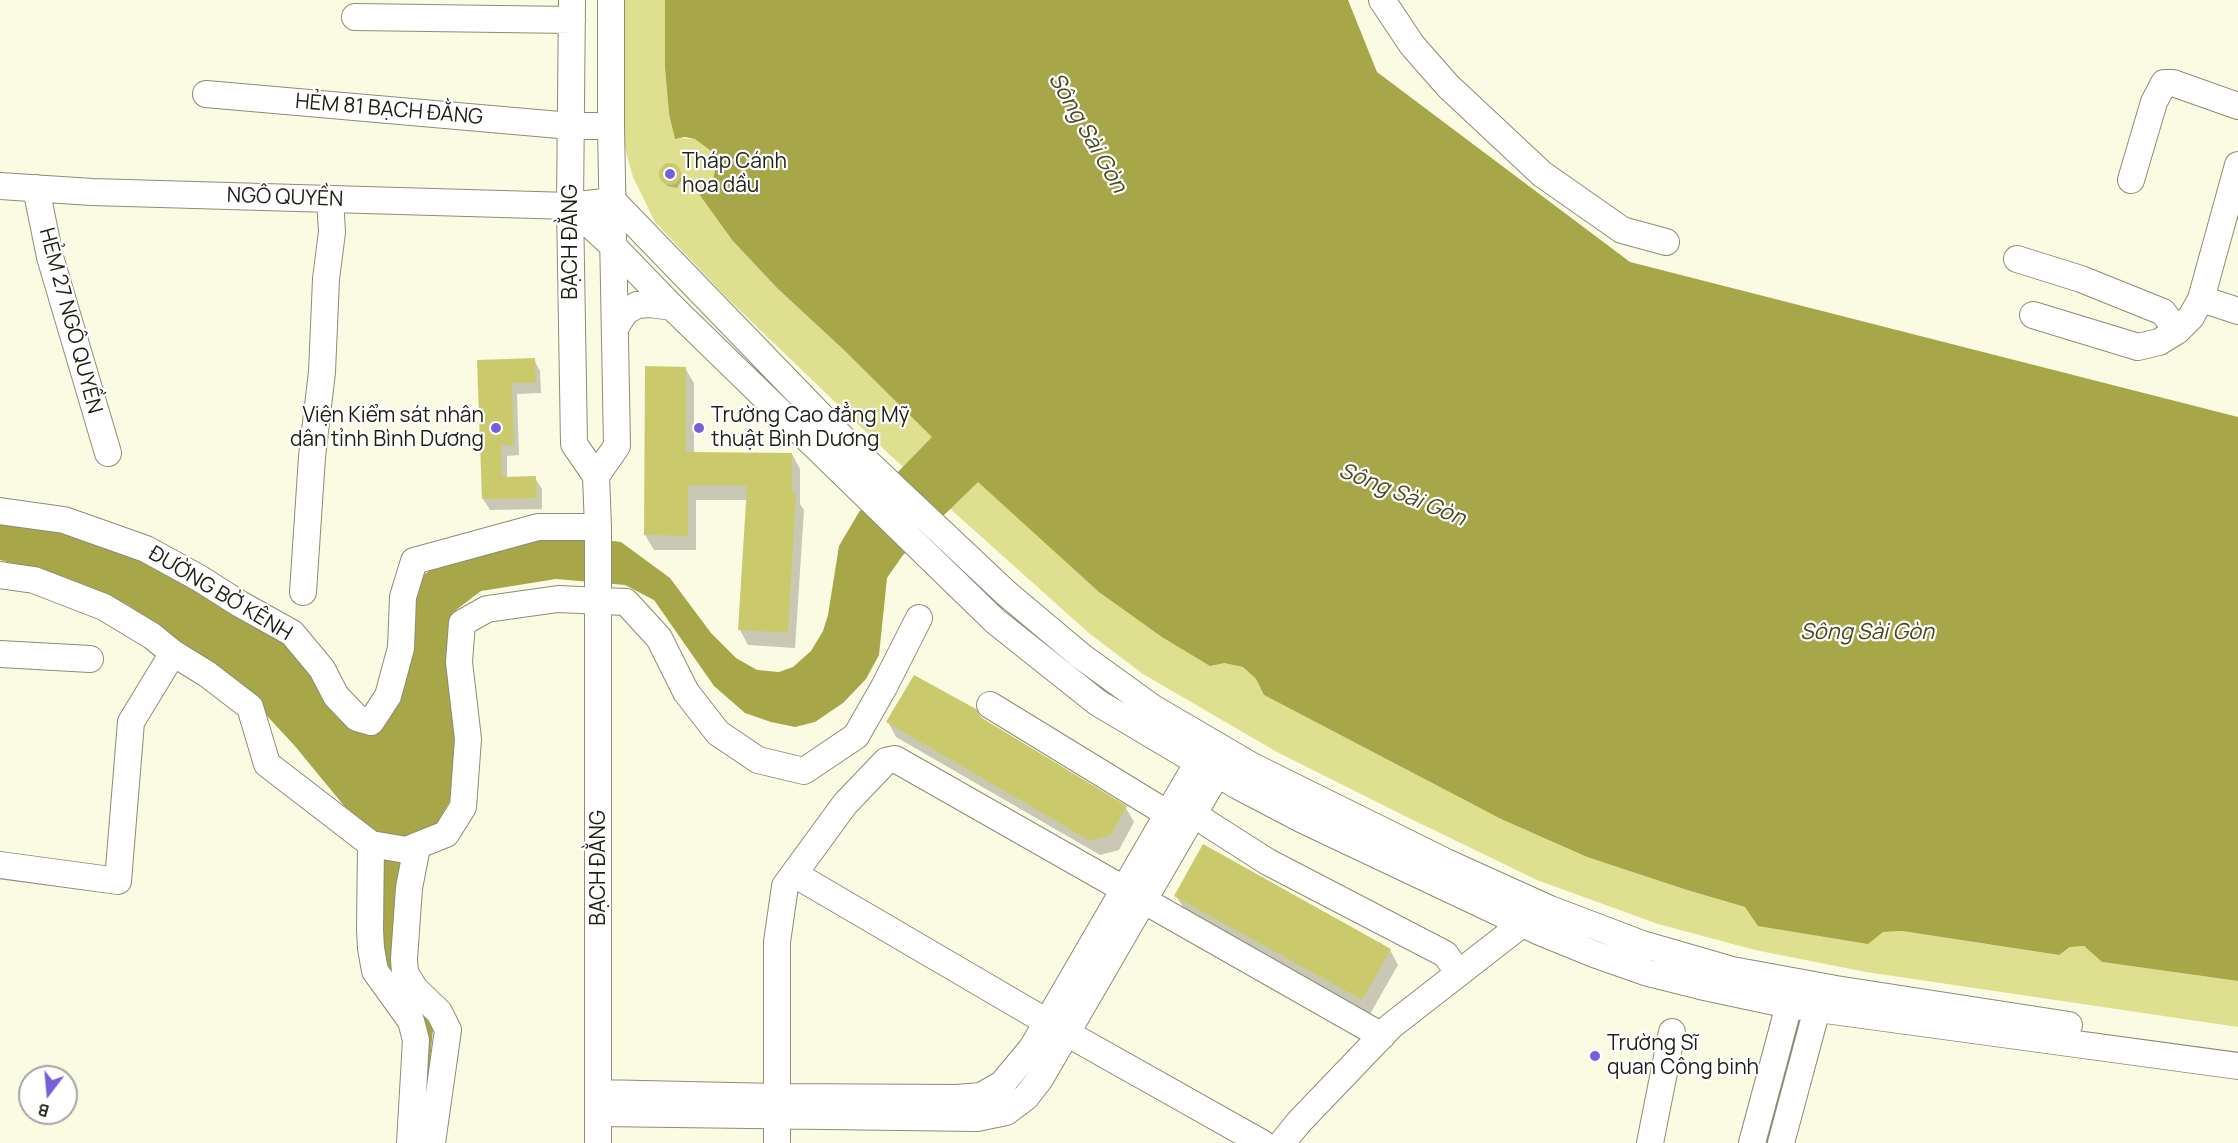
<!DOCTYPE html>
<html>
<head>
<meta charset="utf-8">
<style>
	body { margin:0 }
	#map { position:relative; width:2238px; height:1143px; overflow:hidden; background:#fafbe2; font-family:Manrope,sans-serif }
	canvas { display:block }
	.north { position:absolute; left:18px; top:1065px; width:60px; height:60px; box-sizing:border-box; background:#fff; border:2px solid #a5a5a2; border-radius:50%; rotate:196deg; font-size:16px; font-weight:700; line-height:24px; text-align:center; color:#1f1f16 }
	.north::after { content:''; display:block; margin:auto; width:21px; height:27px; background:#785fda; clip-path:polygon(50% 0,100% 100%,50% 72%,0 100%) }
</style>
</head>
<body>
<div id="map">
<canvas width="2238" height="1143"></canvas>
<div class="north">B</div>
</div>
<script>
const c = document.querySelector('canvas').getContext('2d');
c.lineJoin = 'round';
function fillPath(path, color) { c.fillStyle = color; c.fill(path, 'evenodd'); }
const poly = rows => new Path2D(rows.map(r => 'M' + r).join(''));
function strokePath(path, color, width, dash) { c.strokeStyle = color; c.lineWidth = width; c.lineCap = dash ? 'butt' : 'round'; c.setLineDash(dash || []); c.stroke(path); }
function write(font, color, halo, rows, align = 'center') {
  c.font = font + ' Manrope,sans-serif'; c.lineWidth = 4.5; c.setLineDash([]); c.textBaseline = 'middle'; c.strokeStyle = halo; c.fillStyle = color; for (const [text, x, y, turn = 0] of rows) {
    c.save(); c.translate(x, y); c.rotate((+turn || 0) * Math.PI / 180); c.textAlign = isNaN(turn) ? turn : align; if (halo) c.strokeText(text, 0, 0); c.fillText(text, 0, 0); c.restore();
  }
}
fillPath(poly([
	[618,0,665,0,665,68,669,114,675,138,695,139,711,151,715,170,713,180,699,194,732,240,777,288,845,351,1224,663,1243,667,1256,679,1264,695,1501,819,1587,857,1687,890,1745,907,1883,932,1902,931,2058,955,2071,947,2084,946,2102,962,2238,981,2238,1027,1866,972,1755,950,1658,924,1537,880,1405,816,1277,752,1143,674,1090,634,890,455,724,295,655,222,633,177,617,120]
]), '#dfdf90');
fillPath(poly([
	[665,0,1348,0,1377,72,1630,262,2238,417,2238,981,2102,962,2084,946,2070,947,2059,955,1902,931,1883,932,1868,944,1758,926,1745,907,1687,890,1587,857,1501,819,1264,695,1256,679,1243,667,1224,663,1210,666,1162,637,1099,592,978,482,903,555,887,578,879,655,866,679,843,703,815,722,795,727,771,722,745,713,714,686,654,600,625,585,556,579,481,591,456,610,452,642,456,747,451,799,436,825,401,867,394,921,392,953,429,1019,433,1029,423,1136,419,1039,386,986,369,828,350,813,294,745,229,675,128,605,65,578,0,560,0,519,117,542,253,618,300,655,374,731,412,615,420,577,450,558,539,537,566,535,621,542,670,578,711,633,736,658,757,670,779,672,793,667,811,651,823,631,828,615,839,546,859,512,932,437,845,351,777,288,732,240,699,194,713,180,715,170,714,160,711,151,695,139,685,137,675,139,669,114,665,68]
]), '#a7a648');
fillPath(poly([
	[666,165,676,166,682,174,682,179,677,188,667,186,661,178,662,168],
	[534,360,540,371,541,393,517,394,519,455,507,456,507,478,535,478,542,489,542,509,490,510,483,499,479,361],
	[685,368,694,383,694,454,792,454,800,469,800,504,804,510,795,648,748,645,740,630,748,500,696,500,696,550,654,550,645,535],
	[888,722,1126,808,1134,822,1119,850,1100,855,896,737],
	[1176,896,1390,950,1398,965,1370,1014,1185,910]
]), '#0003');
fillPath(poly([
	'659 174a11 11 0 1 1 22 0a11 11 0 1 1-22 0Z',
	[535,358,536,383,512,383,514,445,501,445,502,477,536,476,537,498,482,499,477,360],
	[645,366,686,367,686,452,792,453,792,493,796,494,788,633,738,630,747,486,688,485,688,536,644,535],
	[914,675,976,709,982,718,1127,806,1111,835,1090,841,886,722],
	[1203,844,1391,949,1362,1000,1174,896]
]), '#caca6c');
const minor = poly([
	[572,0,570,206,574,444,596,476,598,527,598,1143],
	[1382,0,1412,45,1448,86,1542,174,1622,230,1666,242],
	[355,17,572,20],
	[206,94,571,126,611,126],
	[2131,180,2154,102,2164,83,2173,83,2238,106],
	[0,186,92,192,570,206,613,201],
	[36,188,50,257,108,453],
	[613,201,850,446,1006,593,1081,656,1153,708,1252,766,1446,862,1550,909,1642,944,1732,970,1836,989,2069,1025],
	[570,206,613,246,672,307,995,621,1098,703,1238,786,1303,820,1540,932,1594,954,1648,973,1700,986,1789,1005,2238,1066],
	[2017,259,2081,279,2163,312,2177,331],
	[2201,299,2238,311],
	[2033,315,2138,347,2159,342,2177,331,2191,317,2201,299,2238,165],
	[615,328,625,312,637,305,650,304,672,307],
	[596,476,617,446,611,126,611,0],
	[0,511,64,520,146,549,199,578,240,604,292,633,322,669,336,696,357,718,371,722,388,696,401,648,403,597,414,561,538,527,598,527],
	[0,575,34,580,104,607,152,636,173,653,207,674,250,707,267,764,371,844,406,850,446,834,463,807,468,739,459,662,462,623,487,609,558,599,626,602,659,638,686,692,718,733,758,760,804,771,856,736,884,687,919,618],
	[303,592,312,457,322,372,326,279,332,232,330,199],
	[0,654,90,659],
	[990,705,1168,814,1175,807,1185,809,1268,862,1445,954,1459,973],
	[371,844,370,930,371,948,375,971,411,1021,416,1040,410,1143],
	[417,847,409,888,404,959,405,973,415,989,439,1012,448,1030,432,1143],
	[0,865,118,881,131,722,173,653],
	[794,874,1047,1022,1262,1143],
	[598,1093,777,1097,957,1098,981,1096,1002,1084,1032,1048,1205,750],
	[598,1113,977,1118,1006,1112,1026,1097,1040,1079,1225,760],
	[777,1143,777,942,785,886,845,804,886,761,895,759,1382,1036],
	[1282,1143,1299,1122,1391,1026,1522,924],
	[1650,1143,1672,1032],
	[1752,1143,1789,1005],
	[1781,1143,1817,1009]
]);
strokePath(minor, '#8c8d76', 28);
strokePath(minor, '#fff', 26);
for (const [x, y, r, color] of [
	[670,174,6,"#785fda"],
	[496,428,6,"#785fda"],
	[699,428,6,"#785fda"],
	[1595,1056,6,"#785fda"]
]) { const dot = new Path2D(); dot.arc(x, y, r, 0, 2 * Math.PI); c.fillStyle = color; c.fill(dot); strokePath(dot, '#fff', 2); }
write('21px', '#1f1f16', '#fff', [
	["HẺM 81 BẠCH ĐẰNG",389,110,5],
	["NGÔ QUYỀN",285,198,2],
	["BẠCH ĐẰNG",571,242,-90],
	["HẺM 27 NGÔ QUYỀN",70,321,75],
	["ĐƯỜNG BỜ KÊNH",220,594,31],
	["BẠCH ĐẰNG",599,868,-90]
]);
write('21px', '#1f1f16', '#fff', [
	["Tháp Cánh",682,162],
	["hoa dầu",682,186],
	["Viện Kiểm sát nhân",484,416,"right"],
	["dân tỉnh Bình Dương",484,440,"right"],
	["Trường Cao đẳng Mỹ",711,416],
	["thuật Bình Dương",711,440],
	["Trường Sĩ",1607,1044],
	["quan Công binh",1607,1068]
], 'left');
write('italic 22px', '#484820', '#fff', [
	["Sông Sài Gòn",1087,133,60],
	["Sông Sài Gòn",1402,495,22],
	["Sông Sài Gòn",1867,633]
]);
</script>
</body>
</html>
